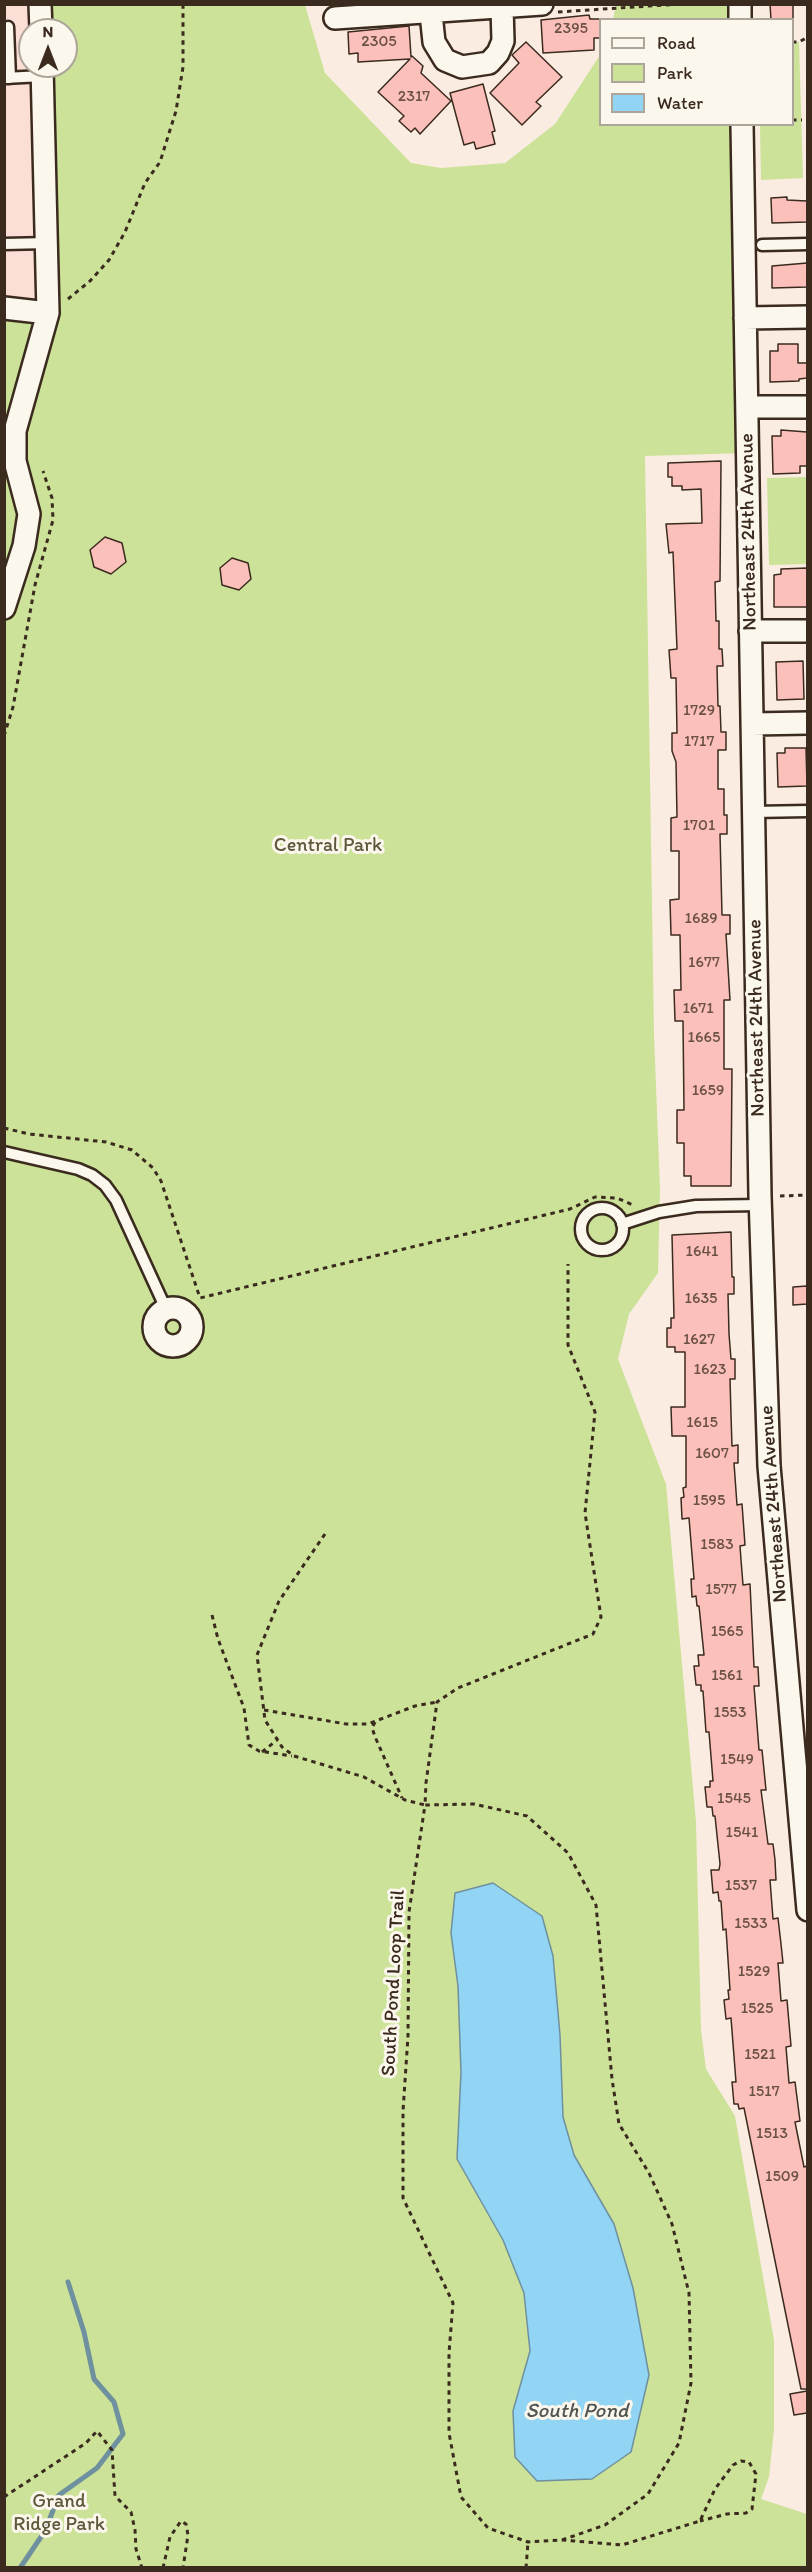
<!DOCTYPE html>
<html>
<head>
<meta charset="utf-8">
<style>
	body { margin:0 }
	#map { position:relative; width:812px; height:2572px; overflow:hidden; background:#fbece2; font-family:Itim,sans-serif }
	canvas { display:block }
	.frame { position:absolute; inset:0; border:6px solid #3b2a1e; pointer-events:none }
	.legend { position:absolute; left:599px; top:18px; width:195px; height:108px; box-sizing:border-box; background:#fbf7ec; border:2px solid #aea59a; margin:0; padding:8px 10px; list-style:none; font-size:18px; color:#3b2a1e }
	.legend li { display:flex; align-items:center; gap:12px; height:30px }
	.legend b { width:30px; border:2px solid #aea59a }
	.north { position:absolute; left:18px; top:18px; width:60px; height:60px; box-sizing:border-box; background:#fbf7ec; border:2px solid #aea59a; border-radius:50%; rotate:0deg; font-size:16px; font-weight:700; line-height:24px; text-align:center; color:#3b2a1e }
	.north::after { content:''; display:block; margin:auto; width:21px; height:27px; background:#3b2a1e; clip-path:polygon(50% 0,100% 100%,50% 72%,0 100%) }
</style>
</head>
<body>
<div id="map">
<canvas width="812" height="2572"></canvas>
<div class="frame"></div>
<ul class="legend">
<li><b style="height:8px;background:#fbf7ec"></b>Road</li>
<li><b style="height:16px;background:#cbe298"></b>Park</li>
<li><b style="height:16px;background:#91d4f3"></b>Water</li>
</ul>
<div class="north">N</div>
</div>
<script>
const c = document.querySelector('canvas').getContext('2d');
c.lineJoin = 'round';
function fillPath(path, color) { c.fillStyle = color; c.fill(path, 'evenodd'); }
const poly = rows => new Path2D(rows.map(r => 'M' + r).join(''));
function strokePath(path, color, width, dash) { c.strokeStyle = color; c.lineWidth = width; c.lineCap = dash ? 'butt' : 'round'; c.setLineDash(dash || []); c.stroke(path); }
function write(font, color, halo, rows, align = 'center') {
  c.font = font + ' Itim,sans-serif'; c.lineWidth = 6; c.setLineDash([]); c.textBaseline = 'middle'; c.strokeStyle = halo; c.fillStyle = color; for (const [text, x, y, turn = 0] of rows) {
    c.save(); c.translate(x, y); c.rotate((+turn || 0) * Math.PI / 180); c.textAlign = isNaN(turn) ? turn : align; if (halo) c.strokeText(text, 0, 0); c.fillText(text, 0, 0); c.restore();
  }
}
fillPath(poly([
	[5,5,40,5,41,30,30,30,30,66,42,66,48,313,5,308]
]), '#fbdfd6');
fillPath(poly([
	[40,5,305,5,325,73,411,163,441,168,505,163,555,124,600,55,600,124,742,125,747,453,645,456,654,1034,660,1189,658,1273,629,1314,618,1359,666,1484,696,1822,701,2030,706,2069,735,2116,774,2340,774,2429,769,2477,761,2499,807,2514,807,2567,5,2568,4,308,48,313,42,66,66,66,66,30,41,30],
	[493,1883,542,1916,553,1956,560,2035,563,2117,574,2155,614,2224,633,2288,649,2375,631,2452,513,2411,530,2351,524,2293,503,2240,457,2159,461,2072,458,1986,451,1933],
	[616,5,740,5,740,19,613,20],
	[793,42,799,42,803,178,761,180,760,125,792,124],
	[807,477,807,564,769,565,767,478]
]), '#cbe298');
const water = poly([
	[493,1883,542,1916,553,1956,560,2035,563,2117,574,2155,614,2224,633,2288,649,2375,631,2452,592,2479,537,2481,515,2457,513,2411,530,2351,524,2293,503,2240,457,2159,461,2072,458,1986,451,1933,455,1893,493,1883]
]);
fillPath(water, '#91d4f3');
strokePath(water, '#6f909e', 1.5);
strokePath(poly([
	[20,2568,45,2531,59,2495,97,2468,123,2434,114,2402,94,2379,84,2332,68,2282]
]), '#6f909e', 5);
const building = poly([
	[770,4,793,4,793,20,771,20,770,4],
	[589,15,590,19,600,19,600,38,594,38,594,50,543,53,541,20,589,15],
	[409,26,411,57,412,56,423,66,421,73,451,101,420,134,415,128,411,132,399,121,404,116,378,92,410,59,358,62,358,53,349,54,348,32,409,26],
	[526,42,562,77,536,102,541,106,522,125,490,93,519,63,512,55,526,42],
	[483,84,495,131,492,132,495,144,476,149,474,142,464,145,450,93,483,84],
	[787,197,787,200,807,201,807,222,772,223,771,198,787,197],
	[807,263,807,287,772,288,772,266,807,263],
	[778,344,798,344,798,363,807,363,807,378,799,379,799,381,770,382,770,351,778,351,778,344],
	[781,430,807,432,807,466,800,466,800,473,773,474,772,436,781,436,781,430],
	[721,461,720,581,715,582,716,621,719,621,719,649,722,649,723,666,717,666,718,706,720,706,721,732,726,732,726,750,718,750,718,789,724,789,724,815,727,815,727,834,720,834,722,915,730,915,730,934,726,934,730,1000,724,1000,724,1069,732,1069,731,1186,691,1186,691,1176,684,1176,684,1143,677,1143,677,1110,684,1110,683,1021,675,1021,674,990,681,990,680,935,671,935,670,900,679,899,679,851,671,851,671,818,677,817,676,762,672,751,672,733,677,733,676,678,671,678,669,650,677,649,673,552,669,553,666,524,702,523,701,489,682,490,682,486,672,486,672,477,668,477,668,463,721,461],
	[105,537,122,543,126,562,111,574,94,567,90,550,105,537],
	[232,558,248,563,251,579,239,590,222,585,220,568,232,558],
	[807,568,807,607,774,607,774,575,781,574,781,569,807,568],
	[803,661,804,699,777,700,776,662,803,661],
	[785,748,806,748,807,786,778,787,777,753,785,753,785,748],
	[731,1232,732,1277,734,1277,734,1294,728,1294,729,1334,731,1359,735,1359,735,1379,730,1379,731,1415,732,1446,738,1445,738,1463,734,1463,737,1505,742,1504,745,1545,740,1546,741,1560,743,1585,750,1584,754,1667,758,1667,759,1686,754,1686,759,1750,762,1750,766,1790,761,1790,768,1844,773,1844,775,1860,776,1880,770,1880,773,1919,778,1918,781,1944,783,1963,778,1963,781,2001,787,2000,791,2046,786,2047,789,2083,795,2082,800,2121,795,2122,804,2167,807,2166,807,2389,801,2389,744,2108,739,2109,738,2104,734,2104,732,2082,736,2082,731,2018,726,2019,724,2000,729,1999,728,1990,730,1990,726,1929,723,1930,721,1901,719,1901,718,1892,713,1893,711,1870,719,1870,720,1864,715,1816,713,1816,712,1807,707,1807,705,1787,710,1787,710,1781,713,1781,709,1732,706,1732,703,1691,701,1691,701,1685,696,1685,694,1666,699,1666,698,1655,704,1655,699,1606,697,1606,696,1596,692,1597,691,1579,694,1579,689,1518,682,1519,681,1498,684,1497,683,1488,686,1487,686,1436,672,1436,671,1407,685,1407,685,1352,675,1352,675,1347,667,1347,667,1328,671,1328,671,1318,674,1318,672,1235,731,1232],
	[807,1286,807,1304,793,1305,793,1287,807,1286],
	[807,2391,807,2413,794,2415,790,2394,807,2391]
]);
fillPath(building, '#fcc0ba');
strokePath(building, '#3b2a1e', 1.5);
const service = poly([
	[8,27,10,78],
	[4,78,43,76],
	[4,244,48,243],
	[762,245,808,244],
	[753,812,808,811],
	[4,1152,78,1169,92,1175,105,1185,116,1200,166,1309],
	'581 1229a21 21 0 1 1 42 0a21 21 0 1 1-42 0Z',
	[622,1224,659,1212,696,1206,760,1205]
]);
const minor = poly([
	[40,4,41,30],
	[430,4,434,42,445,60,462,67,489,63,498,53,503,41,502,7],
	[740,4,740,20],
	[335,18,542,4],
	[742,124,760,1196,769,1466,808,1910],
	[4,308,48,313],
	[745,318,808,317],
	[747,407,808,407],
	[4,608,24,546,29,514,15,461,15,431,48,313,42,66],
	[750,631,808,631],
	[752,724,808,723],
	'154 1327a19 19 0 1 1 38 0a19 19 0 1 1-38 0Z'
]);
strokePath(service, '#3b2a1e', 15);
strokePath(minor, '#3b2a1e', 26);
strokePath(poly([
	[558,12,680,4],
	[792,42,799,42,808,37],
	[792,120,802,120],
	[68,299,90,281,109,260,125,232,145,183,160,162,176,111,183,67,183,4],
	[4,736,13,707,35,585,53,520,52,498,43,471],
	[4,1128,29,1134,106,1142,132,1150,153,1168,161,1181,200,1298,570,1209,595,1197,617,1198,633,1205],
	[780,1196,808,1195],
	[325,1534,279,1601,257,1655,265,1720,282,1747,294,1756,364,1777,405,1800,425,1805,426,1783,437,1702,458,1688,593,1634,601,1617,585,1513,595,1412,568,1345,568,1264],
	[212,1615,218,1639,244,1708,249,1745,259,1751,292,1756],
	[264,1710,346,1724,368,1724,415,1706,437,1702],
	[375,1722,372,1728,376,1739,402,1798],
	[262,1752,277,1740],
	[4,2497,86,2443,97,2431,112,2450,115,2496,131,2512,135,2530,136,2549,142,2568],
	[562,2540,605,2525,648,2494,679,2443,691,2383,689,2293,672,2224,649,2173,619,2124,612,2079,596,1905,568,1853,527,1816,474,1804,425,1805,409,1912,408,2036,403,2111,403,2198,453,2303,449,2353,449,2433,461,2497,488,2528,528,2542,562,2540,622,2545,700,2521,715,2489,733,2465,741,2461,749,2462,756,2474,752,2509,746,2513,727,2514,700,2521],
	[163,2568,170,2537,181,2521,186,2524,188,2535,183,2568],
	[526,2568,528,2542]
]), '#3b2a1e', 3, [4.5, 4.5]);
strokePath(service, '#fbf7ec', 10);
strokePath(minor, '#fbf7ec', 21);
write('16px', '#6b5045', null, [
	["2395",571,29],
	["2305",379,42],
	["2317",414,97],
	["1729",699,711],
	["1717",699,742],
	["1701",699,826],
	["1689",701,919],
	["1677",704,963],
	["1671",698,1009],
	["1665",704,1038],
	["1659",708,1091],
	["1641",702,1252],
	["1635",701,1299],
	["1627",699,1340],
	["1623",710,1370],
	["1615",702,1423],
	["1607",712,1454],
	["1595",709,1501],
	["1583",717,1545],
	["1577",721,1590],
	["1565",727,1632],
	["1561",727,1676],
	["1553",730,1713],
	["1549",737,1760],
	["1545",734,1799],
	["1541",742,1833],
	["1537",741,1886],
	["1533",751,1924],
	["1529",754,1972],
	["1525",757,2009],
	["1521",760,2055],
	["1517",764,2092],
	["1513",772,2134],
	["1509",782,2177]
]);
write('20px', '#3b2a1e', '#fbf7ec', [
	["Northeast 24th Avenue",749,532,-91],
	["Northeast 24th Avenue",757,1018,-91],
	["Northeast 24th Avenue",774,1504,-94],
	["South Pond Loop Trail",394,1983,-87]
]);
write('20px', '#5f583c', '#fbf7ec', [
	["Central Park",328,846],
	["Grand",59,2502],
	["Ridge Park",59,2525]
]);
write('italic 21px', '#505453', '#fbf7ec', [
	["South Pond",577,2412]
]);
</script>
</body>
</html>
